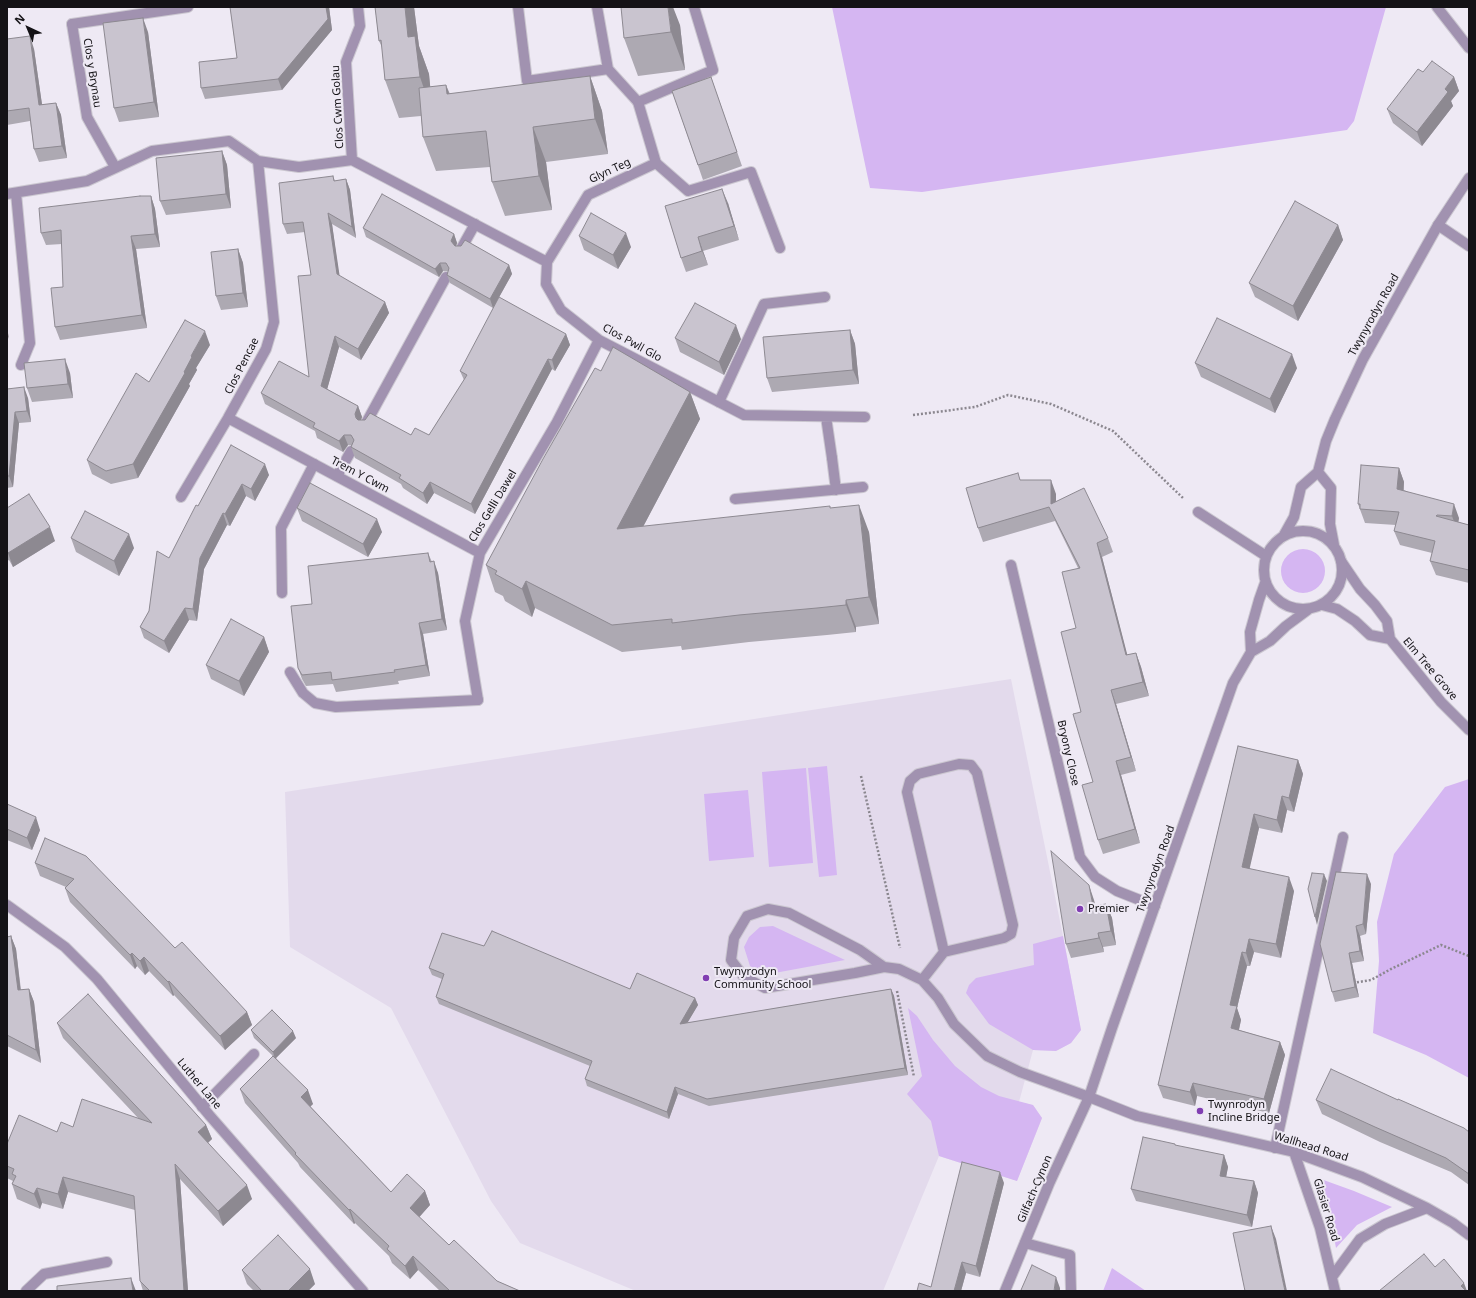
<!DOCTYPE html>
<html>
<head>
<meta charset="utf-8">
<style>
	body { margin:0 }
	#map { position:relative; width:1476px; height:1298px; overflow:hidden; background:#eee9f4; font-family:"Noto Sans",sans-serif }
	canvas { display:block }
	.frame { position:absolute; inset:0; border:8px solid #141216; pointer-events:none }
	.north { position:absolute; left:8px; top:8px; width:40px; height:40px; -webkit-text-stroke:3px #eee9f4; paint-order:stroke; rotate:316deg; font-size:11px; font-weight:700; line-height:16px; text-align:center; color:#141216 }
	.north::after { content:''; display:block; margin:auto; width:14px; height:18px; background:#141216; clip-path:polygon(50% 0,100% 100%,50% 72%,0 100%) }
</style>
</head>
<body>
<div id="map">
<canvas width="1476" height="1298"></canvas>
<div class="frame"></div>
<div class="north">N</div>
</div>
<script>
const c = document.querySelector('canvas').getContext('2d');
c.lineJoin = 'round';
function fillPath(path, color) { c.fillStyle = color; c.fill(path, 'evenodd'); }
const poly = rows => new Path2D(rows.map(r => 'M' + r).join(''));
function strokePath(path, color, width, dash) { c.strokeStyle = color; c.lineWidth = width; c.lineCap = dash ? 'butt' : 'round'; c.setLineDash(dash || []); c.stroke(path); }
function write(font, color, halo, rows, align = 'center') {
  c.font = font + ' "Noto Sans",sans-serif'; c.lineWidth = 4; c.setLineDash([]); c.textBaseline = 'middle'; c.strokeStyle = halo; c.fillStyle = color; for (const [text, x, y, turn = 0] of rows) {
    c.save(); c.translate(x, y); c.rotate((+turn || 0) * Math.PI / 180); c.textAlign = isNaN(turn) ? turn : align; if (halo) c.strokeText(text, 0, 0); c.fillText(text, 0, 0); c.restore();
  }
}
fillPath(poly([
	[1011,679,1063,936,1081,1030,1071,1043,1056,1051,1033,1050,1019,1102,1033,1105,1042,1118,1017,1181,939,1156,883,1291,636,1291,520,1243,491,1201,391,1008,290,947,285,792]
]), '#e3daec');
fillPath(poly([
	[832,7,1386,7,1354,121,1347,130,922,192,870,188],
	'1281 571a22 22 0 1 1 44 0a22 22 0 1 1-44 0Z',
	[827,766,837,875,819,877,808,768],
	[806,768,813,863,769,867,762,772],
	[1469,779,1469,1078,1426,1055,1373,1033,1379,961,1377,922,1394,854,1445,787],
	[748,790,754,857,709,861,704,794],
	[773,926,845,960,780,972,764,974,750,966,744,947,749,937,760,927],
	[1063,936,1081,1030,1071,1043,1056,1051,1033,1050,989,1024,966,993,969,985,976,978,1034,965,1033,944],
	[908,1008,917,1016,933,1040,955,1066,981,1087,999,1096,1033,1105,1042,1118,1017,1181,939,1156,931,1121,907,1094,922,1076],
	[1318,1178,1354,1191,1392,1207,1357,1225,1336,1248,1329,1210],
	[1112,1268,1146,1291,1103,1291]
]), '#d5b6f2');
const service = poly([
	[518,7,527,81,608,69,638,102,713,70,694,7],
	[597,7,608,69],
	[1437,7,1469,48],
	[72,24,188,7],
	[656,163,688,191,751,172,780,248],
	[1438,225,1469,246],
	[461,249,475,224],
	[719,402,764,304,825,297],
	[365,425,446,277],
	[832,458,836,490],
	[337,476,351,451],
	[735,499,863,487],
	[1198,512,1266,556],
	[282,593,281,528,314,464],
	[290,672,303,693,315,703,336,707,478,700],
	[884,967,860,950,789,913,768,909,747,916,734,938,731,960,744,977,765,988,855,973,884,967,899,969,922,980,938,998,954,1024,987,1056,1020,1072,1089,1097],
	[922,980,944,952,1004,938,1011,934,1013,925,977,773,971,765,959,764,918,774,910,781,907,792,944,952],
	[202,1107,254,1054],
	[1275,1148,1343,837],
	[1025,1243,1070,1255,1071,1291]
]);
const minor = poly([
	[72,24,87,117,115,167],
	[352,160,547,262],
	[352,160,346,62,360,26,358,7],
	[16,193,30,343,21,365],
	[7,194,87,181,152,151,229,141,258,161,299,167,352,160],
	[547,262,546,284,561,310,599,340,744,415,865,417],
	[547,262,588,195,656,163,638,102],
	[826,417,832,458],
	[228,418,480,553],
	[181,497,228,418,266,349,274,322,258,161],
	[1341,561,1360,589,1375,605,1387,621,1390,639,1441,702,1469,730],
	[1011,565,1080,857,1095,877,1117,891,1155,906],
	[1322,605,1337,609,1355,621,1370,635,1390,639],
	[478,700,465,621,480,553,557,422,599,340],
	[7,905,65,947,97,979,210,1116,363,1291],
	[1089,1097,1137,1116,1294,1152,1362,1177,1427,1208,1453,1223,1469,1235],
	[1294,1152,1320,1228,1335,1291],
	[1332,1277,1360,1239,1385,1224,1427,1208],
	[26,1291,44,1274,107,1262]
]);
const tertiary = poly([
	[1318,472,1331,488,1330,524,1334,545],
	'1264 570a39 39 0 1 1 78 0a39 39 0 1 1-78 0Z',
	[1284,535,1294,517,1301,487,1318,472,1326,441,1335,419,1363,359,1438,225,1469,178],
	[1251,652,1270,641,1286,626,1309,609],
	[1005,1291,1049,1184,1089,1097,1112,1028,1233,683,1251,652,1250,632,1259,600,1265,583]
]);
strokePath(service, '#cbc7d0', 12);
strokePath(minor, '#cbc7d0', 12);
strokePath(tertiary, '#cbc7d0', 12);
strokePath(poly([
	[913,415,975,407,1008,395,1051,404,1113,431,1183,498],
	[861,776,900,948],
	[1353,983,1371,980,1391,969,1441,945,1469,956],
	[897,991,914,1077]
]), '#8b878f', 2.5, [2, 2]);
strokePath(service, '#a192b0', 10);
strokePath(minor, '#a192b0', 10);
strokePath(tertiary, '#a192b0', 10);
fillPath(poly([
	[230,7,329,7,332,30,282,90,205,99,201,88,237,58],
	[375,7,414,7,419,46,429,74,430,87,446,85,450,94,590,76,602,111,608,154,546,162,552,210,505,216,492,182,490,167,436,171,423,137,421,116,399,118,385,80,382,47,379,41],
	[680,25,685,70,638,76,624,38],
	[148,32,159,117,119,122,114,108],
	[7,39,34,49,42,105,56,103,61,115,67,158,39,162,34,149,30,121,7,125],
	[1423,72,1454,77,1459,91,1451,101,1453,106,1422,146,1393,123,1387,109],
	[711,77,742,166,703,180,672,91],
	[222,151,227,165,231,208,166,215,160,201],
	[333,176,335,181,346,179,350,190,356,238,332,224,339,276,385,302,389,313,361,360,339,347,327,389,358,406,362,417,361,420,411,435,429,435,464,380,460,371,566,334,570,345,555,371,552,369,475,514,434,493,427,504,403,488,401,484,355,458,351,447,351,445,348,445,343,452,317,438,315,431,265,404,261,393,309,377,311,275,305,232,287,234,283,224],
	[151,196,155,209,160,247,136,249,147,328,60,340,55,327,63,287,62,244,46,245,41,233],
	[728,203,739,240,703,251,708,265,686,272,681,258,665,206],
	[1338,225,1343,240,1298,321,1255,297,1249,283],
	[363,228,454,234,457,243,456,246,509,265,512,274,493,308,450,283,447,275,448,271,443,271,439,277,366,237],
	[579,236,631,247,618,269,584,250],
	[238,249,243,263,248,307,221,310,216,296],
	[850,330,855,344,859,384,772,392,767,378],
	[675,338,741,339,724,375,680,352],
	[210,345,196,368,197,370,189,384,190,386,138,478,111,484,92,474,87,460,149,382],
	[1195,363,1297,368,1275,413,1201,377],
	[601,371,690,392,700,419,643,527,831,508,869,532,879,624,856,627,856,632,827,635,749,642,682,650,681,646,622,652,535,608,532,617,505,601,503,596,495,592,486,565],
	[70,373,73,398,32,402,27,388],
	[7,389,28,398,31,422,19,423,13,487,7,488],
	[231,445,269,475,255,501,246,496,230,526,227,525,204,569,197,621,189,620,169,653,144,638,140,627,149,611,198,506],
	[1399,468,1404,482,1404,490,1459,518,1458,522,1469,525,1469,583,1436,575,1430,561,1432,553,1400,545,1394,531,1396,525,1365,523,1358,504],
	[1021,480,1056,494,1056,501,1108,538,1113,552,1102,557,1127,655,1136,653,1141,667,1149,696,1116,704,1136,771,1121,775,1140,843,1103,854,1098,840,1093,782,1081,712,1076,628,1078,568,1055,521,983,542,978,528],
	[7,508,55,541,13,567,9,560,7,561],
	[297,508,382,532,368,557,302,521],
	[71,538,134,548,119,576,76,552],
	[428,553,432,562,438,573,447,630,423,634,430,676,398,681,399,684,336,692,333,684,306,686,302,679,298,668,312,604],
	[264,637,269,652,244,696,211,679,206,665],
	[1238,746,1298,760,1303,774,1294,812,1287,810,1282,833,1259,828,1249,868,1294,891,1281,958,1254,952,1250,966,1247,966,1237,1008,1241,1020,1239,1030,1280,1042,1285,1055,1269,1113,1197,1096,1195,1106,1163,1098,1158,1085],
	[7,804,40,830,32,850,7,840],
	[45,838,175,948,247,1012,252,1025,225,1050,174,995,173,996,149,971,145,975,137,966,135,969,70,902,65,888,66,887,40,876,35,863],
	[1371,884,1366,934,1360,936,1364,961,1352,963,1359,997,1335,1002,1332,992],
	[1094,900,1095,906,1106,904,1112,918,1116,945,1103,947,1104,952,1071,958,1066,944],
	[11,936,16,949,21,990,29,989,34,1002,41,1063,7,1046,7,937],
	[429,968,630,989,695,998,698,1005,687,1023,891,989,894,996,908,1075,709,1106,678,1094,669,1119,587,1086,585,1079,590,1066,439,1004,436,997,442,979,432,975],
	[57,1023,206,1125,212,1139,208,1143,252,1199,223,1226,180,1179,188,1291,143,1291,140,1281,135,1210,68,1192,63,1209,42,1203,40,1209,17,1199,12,1184,13,1181,7,1178,7,1144,57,1132,73,1127,139,1119,63,1038],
	[251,1030,296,1038,276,1058,313,1104,310,1106,391,1192,425,1191,430,1205,419,1217,449,1245,497,1281,520,1291,440,1291,418,1270,410,1279,392,1263,389,1256,355,1223,354,1224,300,1167,298,1163,245,1103,240,1089,273,1056,254,1038],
	[1316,1100,1398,1100,1469,1132,1469,1185,1451,1172,1380,1142,1322,1114],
	[1176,1146,1224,1155,1228,1167,1226,1177,1254,1181,1258,1193,1252,1227,1136,1201,1131,1189],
	[1004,1183,980,1277,966,1273,961,1291,917,1291,931,1287],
	[242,1270,315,1284,308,1291,254,1291,247,1284]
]), '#ada9b2');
fillPath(poly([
	[326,7,329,7,332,30,282,90,278,79],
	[405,7,414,7,419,46,429,74,433,115,420,77,408,37],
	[668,7,673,7,680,25,685,70,671,32],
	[143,18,148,32,159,117,154,102],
	[30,36,34,49,44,118,39,105],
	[590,76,602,111,608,154,595,119],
	[1454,77,1459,91,1451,101,1453,106,1422,146,1417,132,1445,89],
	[446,85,459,120,447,94],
	[56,103,61,115,67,158,62,146],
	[533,127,546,162,552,210,539,176],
	[222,151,227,165,231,208,226,194],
	[346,179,350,190,356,238,352,227],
	[722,189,728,203,739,240,734,226],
	[151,196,155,209,160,247,155,234],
	[328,213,332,224,341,285,337,274],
	[1338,225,1343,240,1298,321,1293,306],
	[626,233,631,247,618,269,613,255],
	[454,234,457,243,455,249,451,241],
	[131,236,136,249,147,328,142,315],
	[698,237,708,265,702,251],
	[238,249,243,263,248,307,243,293],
	[440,263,443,271,439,277,435,269],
	[509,265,512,274,493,308,490,299],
	[385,302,389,313,361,360,358,349],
	[736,325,741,339,724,375,719,362],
	[7,327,9,339,7,334],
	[850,330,855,344,859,384,853,370],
	[205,331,210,345,196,368,197,370,189,384,190,386,138,478,133,464,184,372,191,356],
	[566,334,570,345,555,371,552,360],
	[335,336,339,347,325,397,321,386],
	[1292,354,1297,368,1275,413,1270,399],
	[65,359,70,373,73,398,68,384],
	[548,359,552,369,475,514,471,504],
	[24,387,28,398,31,422,27,411],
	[690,392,700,419,627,557,617,529],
	[358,406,362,417,359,425,355,414],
	[15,412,19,423,13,487,9,476],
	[344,435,348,445,343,452,339,441],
	[265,464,269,475,255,501,251,489],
	[1399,468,1404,482,1402,503,1397,489],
	[1051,480,1056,494,1056,518,1051,504],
	[430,482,434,493,427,504,423,493],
	[242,484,246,496,230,526,225,514],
	[1454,504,1459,518,1457,530,1452,516],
	[859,505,869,532,879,624,869,597],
	[223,513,227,525,204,569,197,621,193,609,200,558],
	[377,519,382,532,368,557,363,544],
	[50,527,55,541,13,567,8,553],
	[129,534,134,548,119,576,114,561],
	[1097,543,1102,557,1131,669,1126,655],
	[434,561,438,573,447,630,442,619],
	[526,581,535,608,532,617,522,589],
	[846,600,856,627,856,632,846,605],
	[185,608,189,620,169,653,164,641],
	[419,623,423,634,430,676,426,665],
	[264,637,269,652,244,696,239,681],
	[1136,653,1141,667,1149,696,1143,682],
	[1111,690,1116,704,1136,771,1131,757],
	[1298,760,1303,774,1294,812,1289,798],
	[1116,761,1121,775,1140,843,1135,829],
	[1282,796,1287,810,1282,833,1277,820],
	[1254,814,1259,828,1247,880,1242,867],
	[36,817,40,830,32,850,27,838],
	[1324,874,1327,881,1317,925,1315,917],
	[1367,874,1371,884,1366,934,1363,924],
	[1289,877,1294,891,1281,958,1276,944],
	[1089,885,1094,900,1098,920,1093,906],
	[1106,904,1112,918,1116,945,1111,931],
	[1356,926,1360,936,1364,961,1360,951],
	[1098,933,1103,947,1104,952,1099,938],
	[11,936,16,949,22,1003,18,990],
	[1249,939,1254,952,1250,966,1246,953],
	[1242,952,1247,966,1237,1008,1241,1020,1236,1042,1231,1028,1230,1005],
	[132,953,137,966,135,969,130,955],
	[1349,953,1352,963,1359,997,1355,987],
	[144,957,149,971,145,975,140,961],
	[169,981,174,995,173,996,168,982],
	[29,989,34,1002,41,1063,36,1050],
	[891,989,894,996,908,1075,905,1068],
	[695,998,698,1005,682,1032,680,1024],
	[247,1012,252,1025,225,1050,220,1036],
	[293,1031,296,1038,275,1059,273,1052],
	[1280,1042,1285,1055,1269,1113,1264,1099],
	[1193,1083,1197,1096,1195,1106,1190,1092],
	[675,1087,678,1094,669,1119,667,1112],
	[308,1090,313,1104,306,1111,301,1097],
	[206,1125,212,1139,203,1147,198,1132],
	[1224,1155,1228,1167,1224,1188,1220,1176],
	[175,1164,180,1179,188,1291,184,1291],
	[1000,1172,1004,1183,980,1277,976,1266],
	[63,1177,68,1192,63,1209,58,1194],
	[1254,1181,1258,1193,1252,1227,1247,1215],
	[247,1185,252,1199,223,1226,218,1211],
	[37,1188,42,1203,40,1209,34,1194],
	[425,1191,430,1205,415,1222,410,1208],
	[350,1209,355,1223,354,1224,349,1210],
	[1271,1226,1276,1239,1287,1291,1285,1291],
	[413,1256,418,1270,410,1279,405,1266],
	[962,1262,966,1273,961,1291,954,1291],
	[310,1269,315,1284,308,1291,288,1291],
	[1056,1277,1060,1288,1060,1291,1054,1291],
	[131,1278,136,1291,133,1291],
	[1464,1283,1467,1291,1463,1291,1461,1286]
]), '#8d8991');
const building = poly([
	[230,7,326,7,328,19,278,79,201,88,199,62,237,58,230,7],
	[375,7,405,7,408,37,415,36,420,77,385,80,381,40,379,41,375,7],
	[621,7,668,7,671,32,624,38,621,7],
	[143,18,154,102,114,108,103,23,143,18],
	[30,36,39,105,56,103,62,146,34,149,29,108,7,111,7,39,30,36],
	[1432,61,1454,77,1445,89,1448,92,1417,132,1387,109,1418,69,1423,72,1432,61],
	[590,76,595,119,533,127,539,176,492,182,486,131,423,137,419,88,446,85,447,94,590,76],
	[711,77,737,152,698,165,672,91,711,77],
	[222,151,226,194,160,201,156,158,222,151],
	[333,176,334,181,346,179,352,227,328,213,337,274,385,302,358,349,335,336,321,386,358,406,355,414,356,418,358,420,365,420,370,413,411,435,415,428,429,435,467,375,460,371,499,297,566,334,552,360,548,359,471,504,430,482,423,493,399,478,401,475,351,447,354,440,351,435,344,435,339,441,313,427,315,423,261,393,279,361,309,377,298,276,311,275,303,222,283,224,279,183,333,176],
	[722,189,734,226,698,237,702,251,681,258,665,206,722,189],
	[382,194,454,234,451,241,455,246,461,246,465,240,509,265,490,299,447,275,449,268,446,263,440,263,435,269,363,228,382,194],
	[140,196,151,196,155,234,131,236,142,315,55,327,51,288,63,287,61,230,41,233,39,208,140,196],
	[1295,201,1338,225,1293,306,1249,283,1295,201],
	[591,213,626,233,613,255,579,236,591,213],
	[238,249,243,293,216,296,211,252,238,249],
	[695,303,736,325,719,362,675,338,695,303],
	[1217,318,1292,354,1270,399,1195,363,1217,318],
	[185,320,205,331,191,356,192,357,184,372,185,373,133,464,106,471,87,460,136,373,149,382,185,320],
	[850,330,853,370,767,378,763,337,850,330],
	[613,347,690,392,617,529,830,506,830,508,859,505,869,597,846,600,846,605,817,608,739,615,672,623,672,619,612,625,526,581,522,589,495,574,497,571,486,565,543,459,595,368,601,371,613,347],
	[65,359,68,384,27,388,24,363,65,359],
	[24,387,27,411,15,412,9,476,7,476,7,389,24,387],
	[231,445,265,464,251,489,242,484,225,514,223,513,200,558,193,609,185,608,164,641,140,627,149,611,157,551,169,558,196,505,198,506,231,445],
	[1361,465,1399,468,1397,489,1454,504,1452,516,1437,515,1436,516,1469,525,1469,570,1430,561,1435,541,1394,531,1399,512,1360,509,1360,504,1358,504,1361,465],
	[1018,473,1020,480,1051,480,1051,504,1084,488,1108,538,1097,543,1126,655,1136,653,1143,682,1111,690,1131,757,1116,761,1135,829,1098,840,1082,785,1093,782,1073,714,1081,712,1061,632,1076,628,1062,572,1080,568,1049,507,978,528,966,488,1018,473],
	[310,483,377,519,363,544,297,508,310,483],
	[29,494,50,527,8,553,7,551,7,508,29,494],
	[85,511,129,534,114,561,71,538,85,511],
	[428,553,430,562,434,561,442,619,419,623,426,665,394,670,395,672,332,680,331,672,302,675,298,668,291,606,312,604,308,566,428,553],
	[231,619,264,637,239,681,206,665,231,619],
	[1238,746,1298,760,1289,798,1282,796,1277,820,1254,814,1242,867,1289,877,1276,944,1249,939,1246,953,1242,952,1230,1005,1237,1006,1231,1028,1280,1042,1264,1099,1193,1083,1190,1092,1158,1085,1238,746],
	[7,804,36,817,27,838,7,829,7,804],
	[45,838,86,856,175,948,182,942,247,1012,220,1036,169,981,168,982,144,957,140,961,132,953,130,955,65,888,74,879,35,863,45,838],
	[1051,851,1089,885,1093,906,1106,904,1111,931,1098,933,1099,938,1066,944,1051,851],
	[1336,872,1367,874,1363,924,1356,926,1360,951,1349,953,1355,987,1332,992,1320,944,1336,872],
	[1312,873,1324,874,1315,917,1308,889,1312,873],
	[492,931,630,989,637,973,695,998,680,1024,891,989,905,1068,707,1099,675,1087,667,1112,585,1079,592,1061,436,997,444,974,429,968,442,933,484,946,492,931],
	[11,936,18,990,29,989,36,1050,7,1035,7,937,11,936],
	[88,994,206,1125,198,1132,247,1185,218,1211,175,1164,184,1291,150,1291,140,1281,134,1196,63,1177,58,1194,37,1188,34,1194,12,1184,16,1176,12,1174,14,1169,7,1166,7,1144,19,1115,57,1132,61,1122,73,1127,82,1099,152,1123,57,1023,88,994],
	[272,1010,293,1031,273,1052,251,1030,272,1010],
	[273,1056,308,1090,301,1097,391,1192,407,1174,425,1191,410,1208,449,1245,454,1240,497,1281,520,1291,450,1291,413,1256,405,1266,387,1249,389,1246,350,1209,349,1210,295,1154,296,1153,240,1089,273,1056],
	[1331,1069,1398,1100,1398,1099,1464,1128,1469,1132,1469,1174,1446,1158,1375,1127,1316,1100,1331,1069],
	[1143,1137,1175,1144,1175,1145,1224,1155,1220,1176,1254,1181,1247,1215,1131,1189,1143,1137],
	[962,1162,1000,1172,976,1266,962,1262,954,1291,917,1291,919,1283,931,1287,962,1162],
	[1271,1226,1285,1291,1245,1291,1233,1233,1271,1226],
	[278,1235,310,1269,288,1291,262,1291,242,1270,278,1235],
	[1424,1254,1435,1267,1444,1259,1464,1283,1461,1286,1466,1291,1379,1291,1424,1254],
	[1032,1265,1056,1277,1054,1291,1023,1291,1021,1290,1032,1265],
	[131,1278,133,1291,57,1291,57,1286,131,1278]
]);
fillPath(building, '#c9c4cf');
strokePath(building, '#8d8991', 1);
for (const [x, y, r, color] of [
	[1080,909,4,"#813eb2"],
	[706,978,4,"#813eb2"],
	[1200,1111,4,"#813eb2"]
]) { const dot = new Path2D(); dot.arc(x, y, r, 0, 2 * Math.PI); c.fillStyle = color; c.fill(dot); strokePath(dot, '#eee9f4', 1.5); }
write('11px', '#141216', '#eee9f4', [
	["Clos y Brynau",92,73,81],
	["Clos Cwm Golau",338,107,-93],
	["Glyn Teg",610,171,-25],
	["Twynyrodyn Road",1374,315,-61],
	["Clos Pwll Glo",632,343,29],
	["Clos Pencae",242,366,-63],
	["Trem Y Cwm",360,475,28],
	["Clos Gelli Dawel",493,506,-59],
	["Elm Tree Grove",1430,669,50],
	["Bryony Close",1068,753,77],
	["Twynyrodyn Road",1156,869,-70],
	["Luther Lane",199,1084,50],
	["Wallhead Road",1311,1147,17],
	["Gilfach-Cynon",1035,1189,-67],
	["Glasier Road",1326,1210,73]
]);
write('11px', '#141216', '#eee9f4', [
	["Premier",1088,909],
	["Twynyrodyn",714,972],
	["Community School",714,985],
	["Twynrodyn",1208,1105],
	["Incline Bridge",1208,1118]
], 'left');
</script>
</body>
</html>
